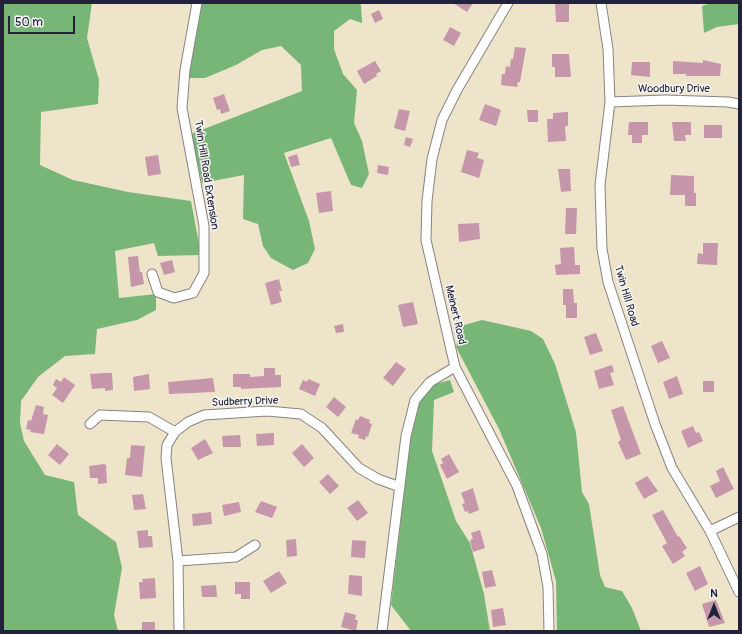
<!DOCTYPE html>
<html>
<head>
<meta charset="utf-8">
<style>
	body { margin:0 }
	#map { position:relative; width:742px; height:634px; overflow:hidden; background:#eee4c9; font-family:Pangolin,sans-serif }
	canvas { display:block }
	.frame { position:absolute; inset:0; border:4px solid #22223b; pointer-events:none }
	.north { position:absolute; left:694px; top:586px; width:40px; height:40px; -webkit-text-stroke:3px #f6f6f2; paint-order:stroke; rotate:0deg; font-size:11px; font-weight:700; line-height:16px; text-align:center; color:#22223b }
	.north::after { content:''; display:block; margin:auto; width:14px; height:18px; background:#22223b; clip-path:polygon(50% 0,100% 100%,50% 72%,0 100%) }
	.scale { position:absolute; left:8px; top:16px; width:67px; height:18px; box-sizing:border-box; border:2px solid #22223b; border-top:0; padding-left:5px; font-size:12px; line-height:14px; white-space:nowrap; color:#22223b; -webkit-text-stroke:3px #f6f6f2; paint-order:stroke }
</style>
</head>
<body>
<div id="map">
<canvas width="742" height="634"></canvas>
<div class="frame"></div>
<div class="north">N</div>
<div class="scale">50 m</div>
</div>
<script>
const c = document.querySelector('canvas').getContext('2d');
c.lineJoin = 'round';
function fillPath(path, color) { c.fillStyle = color; c.fill(path, 'evenodd'); }
const poly = rows => new Path2D(rows.map(r => 'M' + r).join(''));
function strokePath(path, color, width, dash) { c.strokeStyle = color; c.lineWidth = width; c.lineCap = dash ? 'butt' : 'round'; c.setLineDash(dash || []); c.stroke(path); }
function write(font, color, halo, rows, align = 'center') {
  c.font = font + ' Pangolin,sans-serif'; c.lineWidth = 3; c.setLineDash([]); c.textBaseline = 'middle'; c.strokeStyle = halo; c.fillStyle = color; for (const [text, x, y, turn = 0] of rows) {
    c.save(); c.translate(x, y); c.rotate((+turn || 0) * Math.PI / 180); c.textAlign = isNaN(turn) ? turn : align; if (halo) c.strokeText(text, 0, 0); c.fillText(text, 0, 0); c.restore();
  }
}
fillPath(poly([
	[3,3,92,3,87,38,99,80,98,104,41,112,40,165,73,180,128,192,191,201,201,255,158,256,154,243,115,251,119,298,156,294,156,310,137,320,97,329,95,354,65,356,38,377,21,401,20,423,24,441,45,475,74,482,78,515,116,542,122,568,114,615,118,631,3,631],
	[202,3,359,3,361,5,362,23,350,19,334,31,334,49,343,74,357,90,354,123,362,141,369,174,362,188,351,185,331,138,284,153,309,221,315,249,308,263,293,270,271,258,263,246,258,224,243,219,244,175,202,183,191,134,302,91,301,65,281,46,262,50,236,65,205,78,188,78],
	[711,3,739,3,739,24,717,27,704,33,702,6],
	[482,320,531,331,543,339,555,364,576,432,582,492,589,504,600,575,605,587,622,591,632,608,641,631,557,631,556,581,541,528,499,429,456,347,461,326],
	[450,380,454,392,434,400,432,451,456,521,470,543,484,594,490,631,411,631,391,605,411,434,420,399,432,385]
]), '#78b678');
fillPath(poly([
	[453,3,473,3,467,12],
	[555,3,569,3,569,22,556,22],
	[379,10,383,19,375,23,371,14],
	[450,27,461,33,454,46,443,40],
	[515,47,526,48,520,82,518,82,517,87,501,85,502,74,505,74,506,66,510,67,511,59,513,59],
	[552,54,569,54,571,77,555,77,555,67,552,67],
	[703,60,721,64,720,76,686,76,686,74,673,74,673,61,703,63],
	[375,61,381,71,376,74,377,76,364,84,357,71],
	[632,62,650,62,650,77,631,75],
	[224,94,230,111,221,114,220,109,217,110,213,98],
	[485,104,501,110,496,126,479,120],
	[399,109,410,111,405,131,394,128],
	[527,110,538,110,538,122,528,122],
	[568,112,568,126,565,126,566,141,548,142,547,119,553,119,553,113],
	[629,122,648,122,648,135,642,135,642,143,632,143,632,135,628,135],
	[672,122,691,122,691,135,685,135,686,141,674,141],
	[704,125,722,125,722,138,704,138],
	[406,137,413,139,410,147,404,145],
	[467,150,479,153,477,158,484,160,479,178,461,172],
	[297,154,300,165,291,167,288,157],
	[158,155,161,174,148,176,145,157],
	[378,165,389,167,388,175,377,173],
	[558,169,570,169,571,191,561,192],
	[671,175,694,176,694,193,696,193,696,206,685,206,685,195,670,195],
	[331,191,333,211,319,213,316,193],
	[566,208,577,208,576,234,565,234],
	[479,223,480,239,459,242,458,224],
	[703,243,718,243,717,265,697,264,698,253,703,254],
	[574,247,575,265,580,265,580,274,556,275,555,265,561,264,560,248],
	[138,256,140,272,142,272,144,284,131,287,128,257],
	[172,260,175,272,164,275,160,263],
	[279,279,282,291,279,291,282,302,271,305,265,283],
	[563,289,573,289,574,303,577,303,577,318,566,318,566,305,563,305],
	[413,302,418,324,403,327,398,305],
	[343,324,344,332,336,333,334,326],
	[596,333,603,351,590,355,584,337],
	[662,341,670,358,658,363,651,346],
	[396,362,406,369,393,386,383,378],
	[612,365,614,372,610,373,614,385,599,389,594,371],
	[264,368,275,368,275,375,281,375,281,387,241,389,241,387,233,387,233,374,250,374,250,377,264,376],
	[105,373,112,373,113,390,105,391,105,388,92,389,90,374],
	[149,374,150,389,134,391,133,377],
	[677,376,683,394,669,399,663,382],
	[64,377,75,385,63,403,52,395,57,388,53,385,56,379,61,382],
	[213,378,215,392,169,394,168,382],
	[308,379,320,384,315,396,299,389,303,380,307,382],
	[703,381,714,381,714,392,703,392],
	[334,397,346,407,338,417,326,407],
	[36,405,44,407,43,414,48,415,44,434,30,432,31,430,26,429,28,420,31,421],
	[623,406,641,454,626,460,618,442,621,440,611,410],
	[360,416,370,420,369,423,372,424,368,437,366,436,365,440,358,438,359,435,351,433,356,419,358,420],
	[693,426,696,433,699,432,703,441,688,448,681,431],
	[274,433,274,445,257,446,256,434],
	[240,435,241,447,223,447,222,436],
	[205,439,213,453,198,460,191,448],
	[57,444,69,454,60,465,48,455],
	[302,444,314,458,304,467,292,453],
	[131,445,145,446,142,477,125,475,127,458,130,458],
	[449,454,459,472,447,479,440,465,443,463,441,459],
	[104,464,106,465,107,483,98,484,98,478,90,478,89,466],
	[723,467,734,489,716,498,710,486,720,481,716,471],
	[328,474,339,486,330,494,319,482],
	[647,476,658,491,644,499,635,483],
	[473,488,479,510,469,514,468,511,465,512,462,504,465,503,461,493],
	[143,494,146,509,134,510,132,495],
	[358,500,368,513,357,521,347,508],
	[261,501,277,507,272,518,255,512],
	[239,502,241,512,224,516,222,505],
	[663,510,678,537,679,536,687,548,682,552,685,556,673,564,662,546,667,543,652,515],
	[211,512,212,524,193,526,192,514],
	[148,530,148,536,152,536,153,547,139,548,137,531],
	[480,530,485,548,473,552,470,540,473,539,471,533],
	[296,539,297,556,287,557,286,540],
	[352,540,366,541,365,558,351,557],
	[700,566,708,584,695,591,686,573],
	[492,570,496,586,485,588,482,572],
	[279,571,287,583,271,593,263,581],
	[349,575,362,576,362,596,348,594],
	[155,578,156,598,140,599,139,582,143,582,142,579],
	[235,582,250,582,250,599,241,599,241,594,235,594],
	[216,585,217,597,202,597,201,586],
	[716,600,725,623,709,627,702,604],
	[503,608,506,625,493,627,491,610],
	[345,612,356,615,355,620,358,620,356,631,341,627],
	[142,622,155,622,155,631,142,631]
]), '#c696ab');
const minor = poly([
	[508,3,457,90,442,120,432,159,427,201,426,240,455,367,517,486,542,554,548,587,549,631],
	[601,3,608,49,610,102,600,185,602,249,608,282,655,424,672,468,710,531,739,592],
	[610,102,665,100,728,102,739,104],
	[152,274,158,292,174,298,193,293,204,273,204,226,182,108,185,70,197,3],
	[90,424,100,415,149,417,175,432],
	[710,531,739,517],
	[178,561,236,557,255,545],
	[179,631,178,561,166,458,167,445,175,432,188,422,204,415,267,411,301,414,322,428,359,468,378,479,400,487],
	[382,631,406,436,415,400,430,382,455,367]
]);
strokePath(minor, '#888382', 11);
strokePath(minor, '#fff', 9);
write('11px', '#22223b', '#f6f6f2', [
	["Woodbury Drive",674,89],
	["Twin Hill Road Extension",206,175,81],
	["Twin Hill Road",626,296,74],
	["Meinert Road",455,315,77],
	["Sudberry Drive",245,402,-2]
]);
</script>
</body>
</html>
